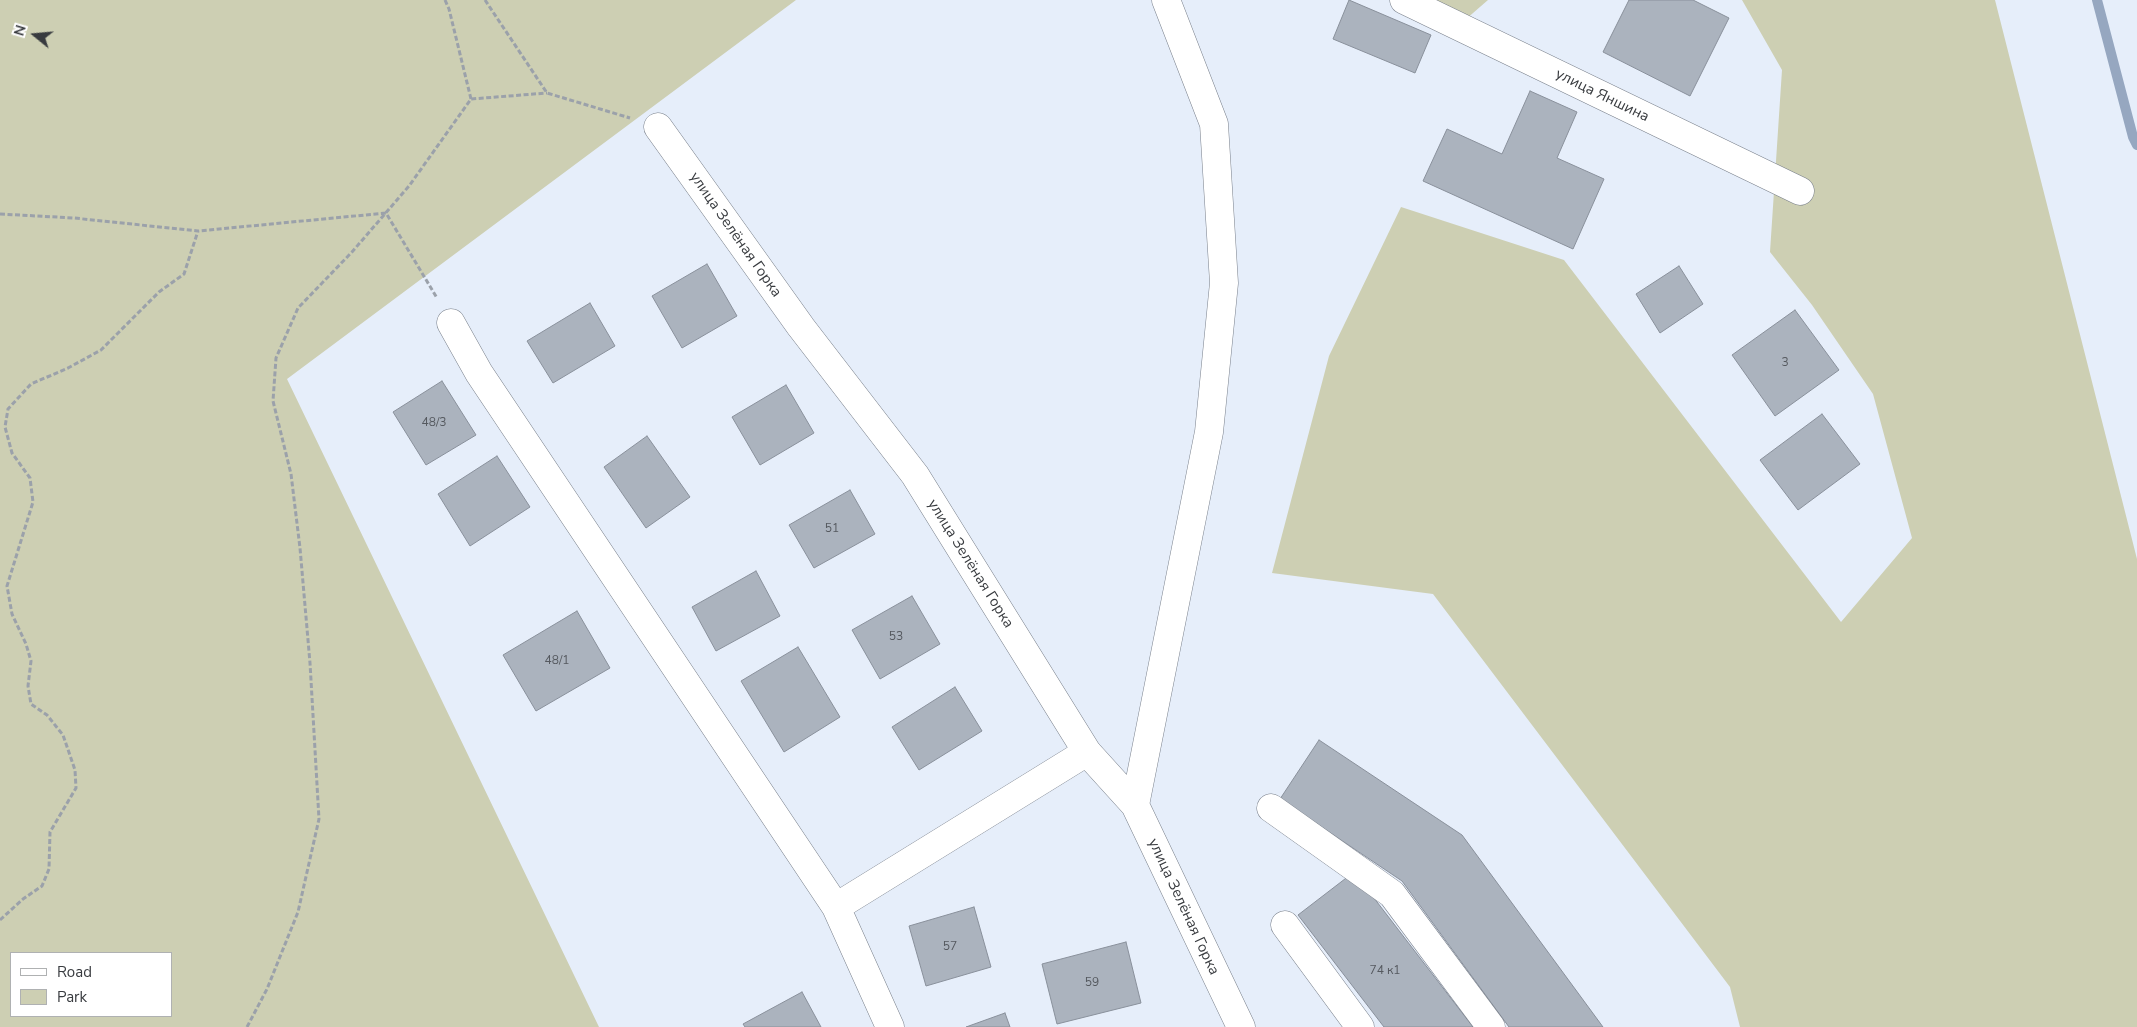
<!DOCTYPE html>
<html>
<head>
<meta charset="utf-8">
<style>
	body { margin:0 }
	#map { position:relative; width:2137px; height:1027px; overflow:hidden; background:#e6eefa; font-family:"Nunito Sans",sans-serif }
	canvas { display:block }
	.legend { position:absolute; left:10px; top:952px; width:162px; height:65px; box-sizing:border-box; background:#fff; border:1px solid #afb1b2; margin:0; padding:6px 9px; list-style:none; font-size:15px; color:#383b3f }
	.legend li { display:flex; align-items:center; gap:10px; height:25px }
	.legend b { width:25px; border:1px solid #afb1b2 }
	.north { position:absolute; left:10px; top:10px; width:50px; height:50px; -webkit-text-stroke:4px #fff; paint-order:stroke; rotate:287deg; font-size:14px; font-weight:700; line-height:20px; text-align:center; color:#383b3f }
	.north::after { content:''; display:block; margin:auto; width:18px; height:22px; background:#383b3f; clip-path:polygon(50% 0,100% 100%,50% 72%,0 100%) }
</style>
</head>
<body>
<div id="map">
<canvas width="2137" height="1027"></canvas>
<ul class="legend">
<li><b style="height:6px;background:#fff"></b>Road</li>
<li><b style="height:14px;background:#cdcfb3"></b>Park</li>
</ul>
<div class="north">N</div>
</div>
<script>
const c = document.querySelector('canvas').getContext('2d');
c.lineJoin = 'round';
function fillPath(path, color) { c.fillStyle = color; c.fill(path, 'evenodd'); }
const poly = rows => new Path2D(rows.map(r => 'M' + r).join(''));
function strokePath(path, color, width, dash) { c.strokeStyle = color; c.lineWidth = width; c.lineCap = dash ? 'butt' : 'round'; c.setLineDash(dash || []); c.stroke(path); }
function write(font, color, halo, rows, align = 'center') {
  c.font = font + ' "Nunito Sans",sans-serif'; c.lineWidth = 4; c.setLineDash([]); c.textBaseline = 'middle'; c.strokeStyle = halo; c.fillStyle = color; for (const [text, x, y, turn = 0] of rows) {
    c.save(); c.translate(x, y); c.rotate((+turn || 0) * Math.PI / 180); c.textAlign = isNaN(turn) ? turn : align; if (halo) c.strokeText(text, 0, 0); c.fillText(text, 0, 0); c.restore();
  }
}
fillPath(poly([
	[0,0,796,0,287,379,599,1027,0,1027],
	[11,953,171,953,171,1016,11,1016],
	[1427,0,1488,0,1465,20],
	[1742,0,1995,0,2137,559,2137,1027,1740,1027,1730,987,1433,594,1272,573,1329,356,1401,207,1564,260,1841,622,1912,538,1873,394,1812,305,1770,252,1782,70]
]), '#cdcfb3');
strokePath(poly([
	[2097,0,2133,137,2137,145]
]), '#96a7c0', 10);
const building = poly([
	[1349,0,1431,35,1415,73,1333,39,1349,0],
	[1629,0,1693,0,1729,18,1690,96,1603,52,1629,0],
	[1530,91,1577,112,1557,158,1604,179,1573,249,1423,181,1447,129,1502,154,1530,91],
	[707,264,737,316,682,348,652,296,707,264],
	[1679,266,1703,304,1660,333,1636,294,1679,266],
	[590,303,615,346,553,383,527,341,590,303],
	[1795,310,1839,370,1775,416,1732,355,1795,310],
	[442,381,476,435,426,465,393,412,442,381],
	[786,385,814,433,760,465,732,417,786,385],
	[1822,414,1860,464,1798,510,1760,460,1822,414],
	[647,436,690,497,646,528,604,467,647,436],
	[497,456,530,507,470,546,438,494,497,456],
	[850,490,875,534,814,568,789,525,850,490],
	[756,571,780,616,716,651,692,607,756,571],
	[912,596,940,644,880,679,852,630,912,596],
	[577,611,610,668,536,711,503,655,577,611],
	[798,647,840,717,784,752,741,681,798,647],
	[955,687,982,731,919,770,892,727,955,687],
	[1319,740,1462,835,1603,1027,1509,1027,1402,881,1280,799,1319,740],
	[1354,872,1473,1027,1384,1027,1298,915,1354,872],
	[974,907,991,967,926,986,909,926,974,907],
	[1126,942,1141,1003,1057,1024,1042,964,1126,942],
	[802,992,821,1027,745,1027,743,1024,802,992],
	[1005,1013,1010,1027,966,1027,1005,1013]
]);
fillPath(building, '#abb3be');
strokePath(building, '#89909b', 1);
const minor = poly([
	[1404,0,1800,191],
	[658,127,801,327,915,475,1087,752,1135,805,1241,1027],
	[451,323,479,373,836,907,890,1027],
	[1135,805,1209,432,1224,283,1214,124,1166,0],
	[1271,808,1392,894,1491,1027],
	[836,907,1087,752],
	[1285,925,1360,1027]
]);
strokePath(minor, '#787f8a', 29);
strokePath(poly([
	[445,0,449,9,471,99],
	[485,0,547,93,630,118],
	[0,214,74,218,198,231,386,213,437,298],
	[0,920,23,899,42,886,49,869,50,832,76,788,75,770,63,735,47,715,31,704,28,686,31,661,26,644,12,614,7,586,33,502,30,478,12,453,5,427,8,409,31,384,68,368,101,350,159,292,184,274,198,231],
	[247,1027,267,989,298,912,319,819,310,663,300,548,291,474,273,401,276,358,298,308,352,252,409,186,471,99,547,93]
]), '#9ba1aa', 3, [5, 2.5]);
strokePath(minor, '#fff', 28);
write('12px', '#55595f', null, [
	["3",1785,363],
	["48/3",434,423],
	["51",832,529],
	["53",896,637],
	["48/1",557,661],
	["57",950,947],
	["74 к1",1385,971],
	["59",1092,983]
]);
write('15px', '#383b3f', '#fff', [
	["улица Яншина",1602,96,26],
	["улица Зелёная Горка",735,235,55],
	["улица Зелёная Горка",970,564,58],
	["улица Зелёная Горка",1183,907,65]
]);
</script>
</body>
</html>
